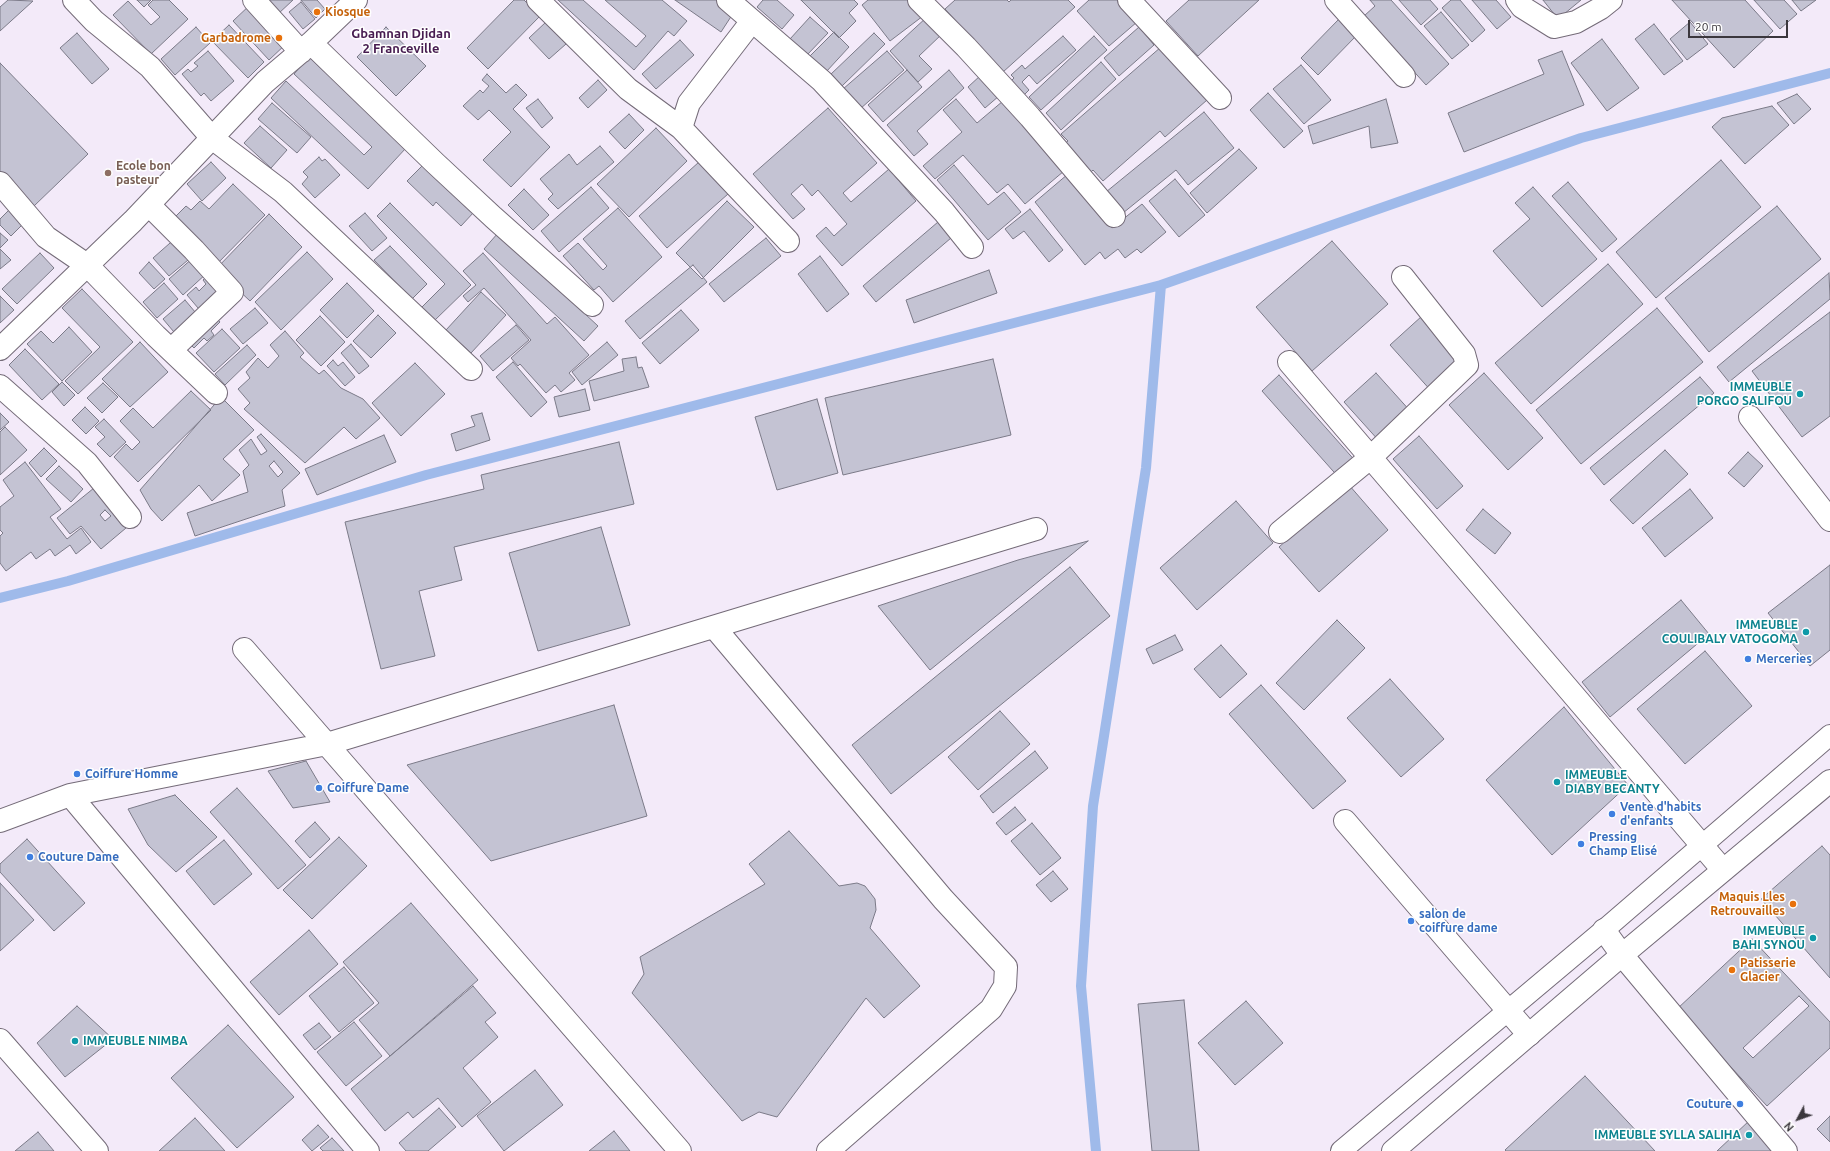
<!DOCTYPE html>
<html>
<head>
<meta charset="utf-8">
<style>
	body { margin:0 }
	#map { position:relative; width:1830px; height:1151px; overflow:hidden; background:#f3eaf9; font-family:Ubuntu,sans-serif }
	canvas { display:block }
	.north { position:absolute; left:1778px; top:1099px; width:40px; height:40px; -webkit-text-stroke:3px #fff; paint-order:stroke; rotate:229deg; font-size:11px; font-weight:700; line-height:16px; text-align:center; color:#3b373d }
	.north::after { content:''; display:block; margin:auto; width:14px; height:18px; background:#3b373d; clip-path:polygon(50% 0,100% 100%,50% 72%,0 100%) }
	.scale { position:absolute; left:1688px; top:20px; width:100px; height:18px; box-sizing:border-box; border:2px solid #3b373d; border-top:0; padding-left:5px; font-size:12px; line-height:14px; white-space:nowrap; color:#3b373d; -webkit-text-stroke:3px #fff; paint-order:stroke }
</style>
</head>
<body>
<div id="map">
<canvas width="1830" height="1151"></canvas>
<div class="north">N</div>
<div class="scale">20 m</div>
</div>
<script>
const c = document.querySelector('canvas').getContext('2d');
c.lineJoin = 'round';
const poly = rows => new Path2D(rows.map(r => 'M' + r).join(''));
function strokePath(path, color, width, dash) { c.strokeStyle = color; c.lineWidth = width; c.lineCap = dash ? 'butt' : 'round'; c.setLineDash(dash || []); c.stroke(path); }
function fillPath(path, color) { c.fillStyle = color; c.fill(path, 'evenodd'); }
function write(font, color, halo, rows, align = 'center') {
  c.font = font + ' Ubuntu,sans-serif'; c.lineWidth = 3; c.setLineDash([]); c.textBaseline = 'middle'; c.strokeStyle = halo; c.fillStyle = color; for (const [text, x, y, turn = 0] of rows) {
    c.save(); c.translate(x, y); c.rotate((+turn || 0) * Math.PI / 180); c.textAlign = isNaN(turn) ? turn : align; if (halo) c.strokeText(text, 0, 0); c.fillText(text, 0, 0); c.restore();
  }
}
strokePath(poly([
	[0,598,68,581,426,475,1161,285,1581,138,1830,73],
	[1096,1151,1081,986,1093,806,1146,468,1161,285]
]), '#9fbaea', 10);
const building = poly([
	[8,0,33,1,0,31,0,7,8,0],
	[137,0,151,0,144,7,137,0],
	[153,0,169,0,188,19,151,54,113,15,128,1,151,25,160,17,148,5,153,0],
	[266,0,293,0,278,14,266,0],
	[301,0,317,0,325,9,316,18,301,0],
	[514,0,524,0,540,16,488,69,467,48,514,0],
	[558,0,583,0,636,47,646,36,605,0,662,0,687,21,674,36,668,31,634,70,558,0],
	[675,0,717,0,734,12,721,32,675,0],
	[763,0,777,0,794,15,782,29,757,7,763,0],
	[801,0,854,0,858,4,849,13,856,21,839,38,801,0],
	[868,0,911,0,923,16,890,41,862,5,868,0],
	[955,0,1007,0,1009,2,1011,0,1068,0,1075,7,1003,72,945,9,955,0],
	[1089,0,1117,0,1137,22,1109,46,1077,11,1089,0],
	[1189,0,1259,0,1198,56,1166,21,1189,0],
	[1370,0,1391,0,1449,64,1426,85,1364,16,1375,6,1370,0],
	[1399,0,1430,0,1438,9,1421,25,1399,0],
	[1451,0,1460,0,1485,30,1472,42,1442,8,1451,0],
	[1472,0,1496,0,1511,17,1497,29,1472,0],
	[1543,0,1581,0,1558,19,1543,0],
	[1672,0,1745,0,1773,31,1734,68,1672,0],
	[1754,0,1784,0,1797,14,1780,29,1754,0],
	[1792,0,1816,0,1801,11,1792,0],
	[301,2,315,19,303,29,289,12,301,2],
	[251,4,287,43,269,60,233,21,251,4],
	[1441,12,1469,45,1452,59,1424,26,1441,12],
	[810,17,828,33,807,55,790,39,810,17],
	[927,17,942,34,919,56,932,69,918,82,890,51,927,17],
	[1340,18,1357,35,1318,75,1301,58,1340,18],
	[546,22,566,44,549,59,529,38,546,22],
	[1690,22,1708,44,1687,60,1670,39,1690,22],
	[1654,24,1683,61,1664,75,1635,39,1654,24],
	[229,25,264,62,248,78,212,41,229,25],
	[196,27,210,43,175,75,161,59,196,27],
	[386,27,426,66,396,96,357,57,386,27],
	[1139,27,1154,45,1119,76,1104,58,1139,27],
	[834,32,849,47,826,72,810,56,834,32],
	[77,33,109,69,92,84,60,48,77,33],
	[874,33,885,44,841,87,830,75,874,33],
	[1063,36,1076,50,1037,84,1029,75,1022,82,1029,90,1024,95,1011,81,1014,78,1011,75,1022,65,1025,69,1063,36],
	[1094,36,1107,50,1041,110,1029,97,1094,36],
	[1602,39,1639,88,1607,111,1571,63,1602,39],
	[680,40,694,55,656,89,642,74,680,40],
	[1161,47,1207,100,1165,137,1160,131,1103,181,1093,170,1090,173,1064,144,1068,141,1061,134,1161,47],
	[208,51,234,81,211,101,204,93,201,96,182,74,188,69,191,72,198,66,194,63,208,51],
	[887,51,904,70,860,109,843,89,887,51],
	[1562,51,1584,105,1464,152,1448,113,1544,74,1538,60,1562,51],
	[309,57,406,148,368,189,271,98,286,81,364,155,372,147,294,74,309,57],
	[1101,62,1116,79,1061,130,1046,113,1101,62],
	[0,63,88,154,34,206,0,171,0,63],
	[1301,65,1331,100,1304,124,1273,89,1301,65],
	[907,70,922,87,883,122,868,105,907,70],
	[949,70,964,88,917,131,928,144,914,156,887,125,949,70],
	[487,74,506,93,516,84,527,95,513,109,550,147,511,187,483,160,511,132,489,110,478,120,463,106,480,90,483,93,489,86,482,80,487,74],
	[981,75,999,96,985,108,968,87,981,75],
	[598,80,607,90,588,108,579,98,598,80],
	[1268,93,1303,131,1284,148,1250,110,1268,93],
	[1797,94,1811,109,1794,124,1777,103,1797,94],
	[538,99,553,118,542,128,526,108,538,99],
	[956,99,977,123,1003,101,1064,171,1025,204,1008,184,997,193,963,155,935,179,923,166,962,132,943,110,956,99],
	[1386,99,1398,143,1371,148,1369,126,1313,144,1308,126,1386,99],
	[272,103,311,137,297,153,258,119,272,103],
	[1772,106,1789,125,1745,164,1712,127,1722,118,1772,106],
	[828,108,877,163,843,193,851,202,889,169,916,201,842,266,816,236,826,227,834,236,847,224,818,190,812,196,802,184,791,194,805,209,793,219,753,174,828,108],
	[1204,112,1234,148,1188,185,1176,170,1123,213,1106,192,1204,112],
	[629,114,644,130,625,149,609,132,629,114],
	[260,126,287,150,271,168,244,143,260,126],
	[656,128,687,161,629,217,597,184,656,128],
	[600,146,614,162,558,209,548,199,553,194,540,179,569,154,577,165,600,146],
	[1239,149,1257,168,1207,213,1190,193,1239,149],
	[319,157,322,161,325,159,340,175,315,198,302,184,308,177,303,172,319,157],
	[1721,160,1761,207,1656,298,1616,252,1721,160],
	[211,162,226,178,202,201,187,184,211,162],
	[699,162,728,194,667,248,639,216,699,162],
	[424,164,474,212,461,226,436,202,433,206,407,181,424,164],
	[954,165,988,205,1004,192,1021,212,988,240,937,180,954,165],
	[1068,174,1112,228,1142,204,1166,232,1141,253,1137,249,1125,258,1118,249,1105,259,1100,252,1085,265,1035,202,1068,174],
	[1175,179,1205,215,1179,237,1149,201,1175,179],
	[1568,182,1617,239,1602,252,1552,196,1568,182],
	[233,184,265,215,215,266,170,222,186,206,191,210,200,201,209,209,233,184],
	[591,187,609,208,559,252,541,231,591,187],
	[1533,187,1597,259,1542,307,1493,251,1530,219,1515,203,1533,187],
	[524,189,549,215,533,230,508,205,524,189],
	[727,201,754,227,702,279,676,253,727,201],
	[390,203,471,285,434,321,421,308,445,284,377,216,390,203],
	[13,206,26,221,11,236,0,225,0,219,13,206],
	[1777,206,1821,259,1709,352,1665,298,1777,206],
	[618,208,662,257,613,302,599,286,594,290,563,256,578,243,603,270,607,266,583,239,618,208],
	[1030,209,1063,250,1049,262,1024,231,1013,239,1005,229,1030,209],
	[365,213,387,238,372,251,349,226,365,213],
	[269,214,302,247,250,301,216,269,269,214],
	[938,222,951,238,876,302,863,286,938,222],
	[0,233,8,240,0,248,0,233],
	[498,233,598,326,584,341,484,249,498,233],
	[178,236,194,255,169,276,153,258,178,236],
	[766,238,781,256,724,302,709,284,766,238],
	[1332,241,1388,304,1312,371,1256,307,1332,241],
	[390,246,427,284,412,299,374,260,390,246],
	[0,249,11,260,0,269,0,249],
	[307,252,333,279,281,330,255,302,307,252],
	[40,253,54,268,17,304,2,289,40,253],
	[483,253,547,324,555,317,589,355,569,373,575,380,561,392,555,385,546,393,520,364,518,366,511,358,531,340,484,288,468,302,463,296,476,285,463,271,483,253],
	[820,256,849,294,827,312,798,274,820,256],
	[194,257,207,273,183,295,169,279,194,257],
	[149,262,165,279,154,289,139,273,149,262],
	[1608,264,1643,304,1531,404,1495,363,1608,264],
	[693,265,707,282,640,339,625,321,693,265],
	[989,270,997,293,914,323,906,300,989,270],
	[210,273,228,293,204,315,187,295,196,287,199,291,206,284,203,280,210,273],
	[1829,273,1830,299,1729,382,1717,367,1829,273],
	[164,283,178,299,157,318,143,302,164,283],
	[347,283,374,311,347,338,320,310,347,283],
	[82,289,133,342,78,394,65,381,100,347,62,308,82,289],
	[481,292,506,315,471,353,446,330,481,292],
	[0,296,14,310,0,323,0,296],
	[185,300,201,319,179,338,163,319,185,300],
	[255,308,268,323,243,344,230,329,255,308],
	[1657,308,1703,362,1581,464,1536,410,1657,308],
	[681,310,699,330,660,364,642,343,681,310],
	[211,312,220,322,211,331,214,335,207,341,204,338,194,348,184,338,211,312],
	[1830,312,1830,416,1802,437,1752,371,1830,312],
	[378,315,396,333,371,358,353,341,378,315],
	[320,316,345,342,321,366,296,340,320,316],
	[1422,316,1464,365,1433,393,1390,345,1422,316],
	[516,325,529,340,493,371,480,356,516,325],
	[69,327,92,352,62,381,27,344,41,331,53,343,69,327],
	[222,329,240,348,214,372,196,353,222,329],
	[285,331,304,353,300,357,319,374,324,370,341,388,363,399,380,418,356,439,344,427,305,463,244,409,250,403,238,389,250,378,246,372,258,358,268,368,279,356,270,345,285,331],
	[140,342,168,372,130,407,102,379,140,342],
	[607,342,618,355,582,385,572,372,607,342],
	[351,344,369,366,359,374,341,353,351,344],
	[247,345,256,355,225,385,215,374,247,345],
	[25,349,59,384,42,400,9,365,25,349],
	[636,357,638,368,642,367,649,387,594,401,589,381,624,371,622,359,636,357],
	[993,359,1011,435,843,475,825,398,993,359],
	[333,360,338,366,343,362,355,377,345,386,327,366,333,360],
	[513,362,547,402,531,417,496,377,513,362],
	[415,363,445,394,401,436,372,403,415,363],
	[1376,373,1412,413,1380,442,1344,402,1376,373],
	[1484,373,1543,438,1508,470,1449,405,1484,373],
	[1279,375,1358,464,1341,480,1262,391,1279,375],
	[1700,377,1714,393,1604,485,1590,468,1700,377],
	[62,382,75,395,64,406,52,392,62,382],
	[103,383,118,397,102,413,87,398,103,383],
	[585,389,590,410,559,417,554,397,585,389],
	[191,391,211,410,138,482,114,457,126,444,132,450,140,442,120,421,133,408,153,428,191,391],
	[221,397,254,430,223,459,240,475,212,501,199,485,162,521,151,509,140,490,221,397],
	[817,399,838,473,777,490,755,417,817,399],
	[85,407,99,421,86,434,72,420,85,407],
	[0,413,9,422,0,430,0,413],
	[482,413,490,440,456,451,451,434,475,426,471,416,482,413],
	[104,419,126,442,110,457,97,444,105,437,95,427,104,419],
	[5,427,27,450,0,475,0,432,5,427],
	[261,434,300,473,282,490,285,506,195,536,187,513,248,492,243,471,249,465,239,450,251,439,261,455,267,451,257,437,261,434],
	[274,461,283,472,278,477,269,466,274,461],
	[384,435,396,462,317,495,305,469,384,435],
	[1419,436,1463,486,1437,509,1393,459,1419,436],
	[619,442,634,504,454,547,462,580,419,591,435,656,381,669,345,522,484,489,481,475,619,442],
	[44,448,57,461,41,477,29,463,44,448],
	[1665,450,1688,474,1633,524,1610,500,1665,450],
	[1748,452,1763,466,1744,487,1728,473,1748,452],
	[25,462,61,509,50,517,67,539,81,528,91,542,76,554,70,545,55,556,50,549,36,559,31,552,6,571,0,563,0,536,3,533,0,530,0,507,14,496,3,480,25,462],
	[59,466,83,489,71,502,46,479,59,466],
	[1349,485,1388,530,1319,592,1279,547,1349,485],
	[94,488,126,528,101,549,81,526,70,534,57,518,94,488],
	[105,510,111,516,105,521,100,515,105,510],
	[1690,489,1713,518,1665,557,1642,528,1690,489],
	[1236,501,1273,543,1197,610,1160,568,1236,501],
	[1483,509,1511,533,1495,554,1466,530,1483,509],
	[601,527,630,625,538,651,509,553,601,527],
	[1088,541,930,670,878,606,1018,560,1088,541],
	[1830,565,1830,650,1810,666,1768,613,1830,565],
	[1070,567,1110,616,891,794,852,745,1070,567],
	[1681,600,1709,634,1610,717,1582,682,1681,600],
	[1337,620,1365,648,1304,710,1276,683,1337,620],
	[1175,635,1183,650,1153,664,1146,649,1175,635],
	[1221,645,1247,674,1220,698,1194,669,1221,645],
	[1705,651,1752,706,1685,764,1637,709,1705,651],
	[1390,679,1444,739,1401,777,1347,718,1390,679],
	[1261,685,1346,781,1313,809,1229,714,1261,685],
	[614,705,647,816,491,861,407,765,614,705],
	[1564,707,1628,785,1552,855,1486,780,1564,707],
	[1000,711,1030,744,978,790,948,757,1000,711],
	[1035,751,1048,768,993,813,980,796,1035,751],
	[306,761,330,802,293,808,268,771,306,761],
	[237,788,306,865,278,889,210,812,237,788],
	[175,795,217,837,176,872,148,845,128,809,175,795],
	[1015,807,1026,820,1006,835,996,823,1015,807],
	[315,822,330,839,310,858,295,841,315,822],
	[1032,823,1061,858,1040,875,1011,841,1032,823],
	[789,831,839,886,857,883,865,886,875,899,876,910,870,928,920,986,884,1018,866,998,777,1117,759,1112,742,1121,632,993,644,974,640,957,765,884,749,864,789,831],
	[339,837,367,866,312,919,283,890,339,837],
	[27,839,85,903,54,931,0,872,0,864,27,839],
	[224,840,252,874,214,905,186,871,224,840],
	[1822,846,1830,855,1830,978,1761,899,1822,846],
	[1053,871,1068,889,1051,902,1036,885,1053,871],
	[0,883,34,920,0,951,0,883],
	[411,903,478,980,390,1056,359,1020,379,1003,343,962,411,903],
	[309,930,338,964,279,1015,250,982,309,930],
	[1752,939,1830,1022,1830,1048,1767,1106,1677,1009,1752,939],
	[1799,996,1809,1006,1753,1058,1743,1048,1799,996],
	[344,967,374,1003,339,1032,309,996,344,967],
	[473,986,496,1013,485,1022,498,1037,463,1068,491,1102,462,1127,438,1098,413,1118,408,1112,385,1131,351,1089,473,986],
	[1184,1000,1199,1151,1152,1151,1138,1004,1184,1000],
	[1246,1001,1283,1043,1235,1085,1198,1043,1246,1001],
	[77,1006,113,1039,65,1077,37,1043,77,1006],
	[354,1022,382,1056,346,1086,317,1052,354,1022],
	[319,1023,331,1037,315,1050,303,1035,319,1023],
	[228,1025,294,1097,237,1148,171,1078,228,1025],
	[535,1070,563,1105,504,1151,477,1116,535,1070],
	[1585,1076,1655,1151,1506,1151,1505,1150,1585,1076],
	[439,1108,456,1127,428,1151,406,1151,399,1143,439,1108],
	[1830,1116,1830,1142,1817,1129,1830,1116],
	[195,1118,225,1151,159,1151,195,1118],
	[1750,1120,1778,1151,1717,1151,1750,1120],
	[318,1125,329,1137,312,1151,302,1140,318,1125],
	[614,1131,630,1151,589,1151,614,1131],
	[38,1132,54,1151,15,1151,38,1132],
	[332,1138,344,1151,323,1151,320,1148,332,1138]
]);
fillPath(building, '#c4c3d3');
strokePath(building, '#7b7a88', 1);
const service = poly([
	[1341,1151,1604,930,1830,735]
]);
const minor = poly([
	[74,0,94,21,150,67,212,138,283,192,471,369],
	[254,0,301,52],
	[538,0,628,89,681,128,788,241],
	[728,0,822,81,944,212,972,247],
	[919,0,966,47,1030,117,1114,216],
	[1129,0,1220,98],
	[1336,0,1404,76],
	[1517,0,1522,7,1554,27,1576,22,1601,8,1611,0],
	[311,43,435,163,493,217,592,305],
	[681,128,689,103,752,21],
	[0,183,46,237,87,265,156,336,216,393],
	[149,205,194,250,232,292,171,350],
	[0,349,133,221,265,82,311,43,356,0],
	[1289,362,1723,870],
	[0,386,87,463,130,517],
	[1750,417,1830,520],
	[1280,532,1370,458,1467,365,1464,354,1403,277],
	[714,627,943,899,1006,967,1005,986,991,1009,828,1151],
	[244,649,680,1151],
	[70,795,368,1151],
	[0,821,70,795,327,744,1036,529],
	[1345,821,1529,1035],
	[1604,930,1622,955,1786,1151],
	[0,1040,97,1151]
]);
const tertiary = poly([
	[1393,1151,1622,955,1830,781]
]);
strokePath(service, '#746b78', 22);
strokePath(minor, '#746b78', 24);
strokePath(tertiary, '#746b78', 24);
strokePath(service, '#fff', 20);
strokePath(minor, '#fff', 22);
strokePath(tertiary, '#fff', 22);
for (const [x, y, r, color] of [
	[317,12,4,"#e8710a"],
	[279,38,4,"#e8710a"],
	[108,173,4,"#8d6e63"],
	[1800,394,4,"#0f9aa8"],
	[1806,632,4,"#0f9aa8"],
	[1748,659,4,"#3f7fe0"],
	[77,774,4,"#3f7fe0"],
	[1557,782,4,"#0f9aa8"],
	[319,788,4,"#3f7fe0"],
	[1612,814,4,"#3f7fe0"],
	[1581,844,4,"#3f7fe0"],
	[30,857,4,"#3f7fe0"],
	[1793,904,4,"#e8710a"],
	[1411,921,4,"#3f7fe0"],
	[1813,938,4,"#0f9aa8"],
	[1732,970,4,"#e8710a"],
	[75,1041,4,"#0f9aa8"],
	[1740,1104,4,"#3f7fe0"],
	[1749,1135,4,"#0f9aa8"]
]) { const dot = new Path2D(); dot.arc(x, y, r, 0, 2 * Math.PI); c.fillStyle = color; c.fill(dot); strokePath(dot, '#fff', 1.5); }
write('bold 12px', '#c56008', '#fff', [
	["Kiosque",325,12],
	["Garbadrome",271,38,"right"],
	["Maquis Lles",1785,897,"right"],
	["Retrouvailles",1785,911,"right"],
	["Patisserie",1740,963],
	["Glacier",1740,977]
], 'left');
write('bold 12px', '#785e54', '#fff', [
	["Ecole bon",116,166],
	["pasteur",116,180]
], 'left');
write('bold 12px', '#0d838f', '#fff', [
	["IMMEUBLE",1792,387],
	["PORGO SALIFOU",1792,401],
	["IMMEUBLE",1798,625],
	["COULIBALY VATOGOMA",1798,639],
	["IMMEUBLE",1565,775,"left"],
	["DIABY BECANTY",1565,789,"left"],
	["IMMEUBLE",1805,931],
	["BAHI SYNOU",1805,945],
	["IMMEUBLE NIMBA",83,1041,"left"],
	["IMMEUBLE SYLLA SALIHA",1741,1135]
], 'right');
write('bold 12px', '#366cbe', '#fff', [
	["Merceries",1756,659],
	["Coiffure Homme",85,774],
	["Coiffure Dame",327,788],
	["Vente d'habits",1620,807],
	["d'enfants",1620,821],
	["Pressing",1589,837],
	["Champ Elisé",1589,851],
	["Couture Dame",38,857],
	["salon de",1419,914],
	["coiffure dame",1419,928],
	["Couture",1732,1104,"right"]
], 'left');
write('bold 13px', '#471c50', '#fff', [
	["Gbamnan Djidan",401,34],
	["2 Franceville",401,49]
]);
</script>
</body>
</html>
